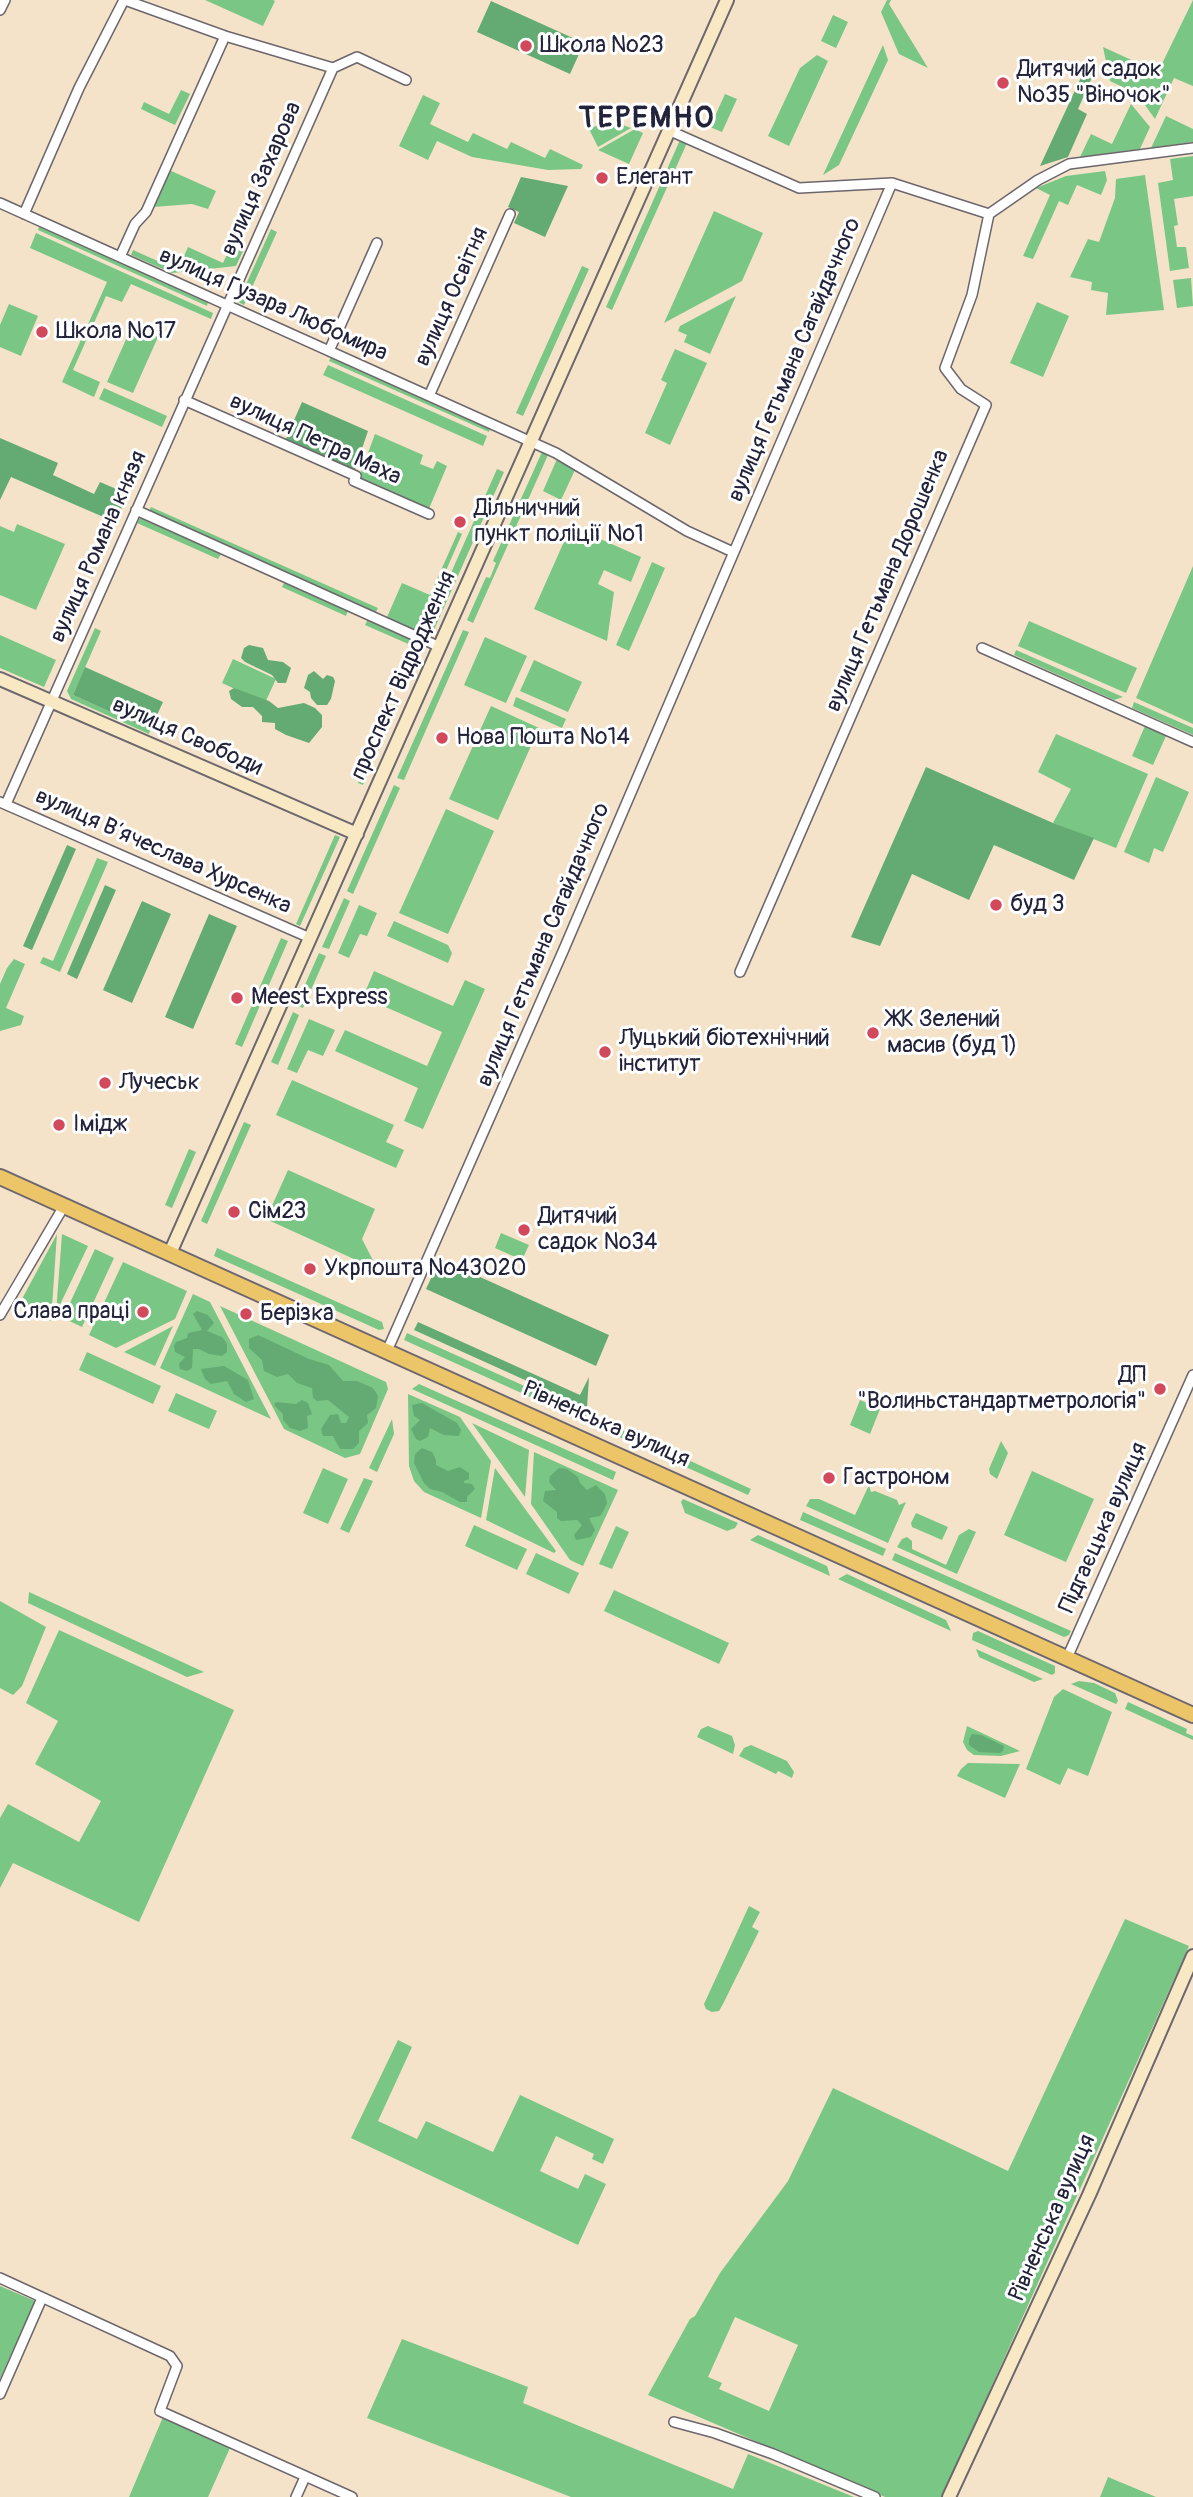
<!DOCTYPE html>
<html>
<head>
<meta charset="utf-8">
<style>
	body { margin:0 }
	canvas { display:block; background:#f4e3c9 }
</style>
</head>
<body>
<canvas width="1193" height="2497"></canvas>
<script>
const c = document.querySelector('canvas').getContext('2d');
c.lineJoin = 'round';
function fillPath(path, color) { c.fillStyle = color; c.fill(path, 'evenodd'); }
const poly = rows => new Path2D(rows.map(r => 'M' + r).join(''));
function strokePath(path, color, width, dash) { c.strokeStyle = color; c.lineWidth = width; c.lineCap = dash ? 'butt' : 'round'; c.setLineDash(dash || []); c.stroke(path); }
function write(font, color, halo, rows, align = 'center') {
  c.font = font + ' Pangolin,sans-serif'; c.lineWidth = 6; c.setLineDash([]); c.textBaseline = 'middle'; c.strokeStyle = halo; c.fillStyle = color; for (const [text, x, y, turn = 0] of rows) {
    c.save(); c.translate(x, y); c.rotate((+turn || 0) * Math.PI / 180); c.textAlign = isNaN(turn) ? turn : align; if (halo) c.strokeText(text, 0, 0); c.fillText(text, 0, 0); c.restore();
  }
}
fillPath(poly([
	[205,0,273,0,275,1,263,26],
	[887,0,891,0,889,4,928,68,899,54,881,12],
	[1193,0,1193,86,1174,78,1155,119,1137,94,1110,81,1103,47,1158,72],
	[833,15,848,22,836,48,821,41],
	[883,45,888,60,839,165,823,175],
	[817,55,828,61,789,146,768,136,800,68],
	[181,90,190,94,175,125,141,109,144,102,169,114],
	[725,94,737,99,722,132,710,127],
	[423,95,440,103,430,124,468,142,473,133,507,149,511,142,545,158,550,149,583,165,581,169,548,170,472,157,437,141,428,160,399,146],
	[1131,104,1150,127,1140,149,1080,157,1091,134,1112,144],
	[1166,116,1193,129,1193,142,1151,148],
	[605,122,618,123,631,128,598,147,589,129],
	[635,129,643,133,629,164,598,150],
	[680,140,687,143,612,310,606,307],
	[1193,156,1193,196,1174,199,1178,225,1174,226,1177,247,1186,247,1189,268,1170,271,1158,183,1173,180,1170,159],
	[169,170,216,191,208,209,192,204,153,207],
	[1105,171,1107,180,1101,195,1077,185,1068,205,1059,201,1033,259,1023,256,1050,195,1036,188,1066,176],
	[1145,175,1164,310,1106,315,1108,293,1091,290,1092,282,1070,277,1088,239,1099,242,1115,198,1116,179],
	[714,211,763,233,742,281,664,323],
	[39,226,208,302,207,306,38,230],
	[271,229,277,232,244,305,238,302],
	[36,233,213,313,211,319,131,284,122,302,106,296,73,370,100,382,94,397,62,382,107,282,30,248],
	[233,242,245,247,236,266,172,273,131,255,133,250,178,270,188,247,223,263],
	[582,266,589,269,523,416,516,413],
	[1191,278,1193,306,1177,308,1173,280],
	[736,296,710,354,684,342,687,335,678,331,680,326],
	[1037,302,1069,316,1043,377,1010,363],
	[9,304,38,316,21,356,0,347,0,325],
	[132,326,158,337,133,393,107,382],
	[675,349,707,363,670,445,645,433,667,383,661,380],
	[331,357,490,428,489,432,329,361],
	[328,365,487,436,483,446,323,375],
	[104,388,167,416,162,427,99,399],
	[375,434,423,455,420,464,433,469,437,461,447,466,428,511,358,480],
	[542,452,548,455,473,623,467,620,486,577,490,578,496,563,493,561],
	[557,459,575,470,561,500,543,491],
	[497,469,504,472,434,630,427,627],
	[151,507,378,608,376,612,149,511],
	[140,518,221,554,218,559,137,523],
	[17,524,65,544,36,610,0,595,0,526,14,532],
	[571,526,641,557,631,582,604,570,598,584,614,592,607,641,534,609],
	[458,532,462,534,419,632,387,617,402,583,430,595],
	[652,562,665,568,629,651,616,645],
	[1193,566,1193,724,1136,698],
	[285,581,348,610,346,616,282,587],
	[368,619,415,640,413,646,365,625],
	[1029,621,1137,668,1126,693,1018,646],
	[95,628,101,631,73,695,150,730,149,734,71,699,67,691],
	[463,630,469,632,404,780,397,778],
	[0,635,56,660,44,687,0,668],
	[485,637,527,656,506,703,464,685],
	[1016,650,1123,697,1114,700,1014,655],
	[233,659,276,679,265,703,222,683],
	[534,660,582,682,568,712,520,691],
	[397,697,401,699,363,785,358,783],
	[516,697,566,719,562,728,513,706],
	[1134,702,1193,728,1193,735,1132,708],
	[491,706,539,728,498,820,449,799],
	[1145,726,1166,736,1153,765,1132,756],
	[1056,734,1148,774,1116,848,1053,823,1071,789,1038,772],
	[1156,777,1189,792,1163,852,1154,848,1149,863,1124,852],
	[394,785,400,788,353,894,347,891],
	[446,809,494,831,448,934,399,913],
	[335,835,340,837,300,926,296,924],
	[97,858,108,862,60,972,40,963,43,957,53,961],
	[344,898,350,901,329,949,322,947],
	[359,905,377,913,367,936,360,934,349,958,338,953],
	[394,921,448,945,452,953,448,963,387,936],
	[281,938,288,941,242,1047,235,1044],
	[319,953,326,956,303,1008,296,1005],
	[14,959,25,964,6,1008,24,1016,21,1025,0,1031,0,984,7,968],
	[374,971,453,1006,465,980,485,989,423,1129,404,1121,418,1088,335,1051,345,1030,427,1066,442,1032,363,997],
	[293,1012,299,1015,278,1065,271,1062],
	[309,1019,335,1030,323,1056,308,1050,297,1073,287,1069],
	[292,1080,394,1125,386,1142,404,1150,396,1168,276,1115],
	[244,1122,251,1125,207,1224,201,1221],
	[189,1149,196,1152,172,1208,165,1205],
	[288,1170,375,1209,362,1239,378,1270,266,1219],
	[501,1233,529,1245,522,1260,495,1248],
	[57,1234,51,1321,29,1310,23,1297],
	[62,1234,88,1246,56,1313],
	[217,1248,382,1322,384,1329,379,1330,214,1256],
	[95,1249,114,1258,82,1327,63,1318],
	[123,1262,187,1291,175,1319,116,1348,89,1335],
	[193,1294,210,1302,271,1419,160,1368],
	[220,1306,386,1382,388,1389,360,1454,345,1458,284,1429],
	[173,1326,155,1366,124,1352],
	[407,1333,633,1435,630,1442,404,1340],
	[87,1352,161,1386,153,1404,79,1370],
	[419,1384,616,1472,613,1480,412,1389],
	[176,1393,217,1411,209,1429,168,1411],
	[408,1394,460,1417,491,1461,481,1518,424,1492,414,1481,409,1466],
	[860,1400,880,1409,870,1434,850,1425],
	[392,1419,394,1434,377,1472,369,1468],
	[472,1423,529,1450,525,1497],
	[645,1440,751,1489,748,1495,679,1464,680,1460,663,1453,661,1456,642,1447],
	[1001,1441,1008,1453,997,1479,990,1474,989,1469],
	[534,1452,618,1490,583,1566,570,1560,531,1504],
	[323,1468,348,1479,328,1524,303,1513],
	[495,1468,556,1551,554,1553,486,1520],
	[1032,1471,1094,1499,1066,1562,1004,1535],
	[364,1478,373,1481,349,1533,340,1529],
	[869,1485,871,1492,875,1491,897,1500,899,1505,906,1502,888,1543,806,1506,810,1499,819,1499,855,1515],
	[683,1499,738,1523,735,1528,727,1531,685,1513,681,1502],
	[803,1512,886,1549,883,1556,800,1520],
	[916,1513,948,1527,942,1540,912,1527,911,1523],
	[474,1525,527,1549,517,1570,465,1546],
	[616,1526,629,1532,612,1569,599,1564],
	[969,1529,976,1532,957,1574,897,1547,902,1539,907,1537,912,1541,912,1549,946,1565,959,1535],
	[758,1535,827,1566,830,1576,750,1540],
	[536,1553,579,1573,569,1594,526,1574],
	[895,1553,1071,1631,1069,1635,1064,1637,892,1560],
	[847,1574,946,1620,951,1631,838,1579],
	[614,1590,729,1643,719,1664,604,1611],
	[29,1592,204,1672,187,1677,28,1603],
	[0,1601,46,1627,22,1686,13,1695,0,1688],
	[59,1630,234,1710,139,1922,13,1863,0,1888,0,1818,8,1804,79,1842,101,1801,35,1764,58,1721,26,1703],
	[978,1631,1055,1666,1055,1673,1052,1675,972,1640,973,1633],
	[976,1649,1043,1679,1034,1682,979,1657],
	[1079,1681,1094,1683,1115,1693,1118,1701,1116,1704,1071,1684],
	[1063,1689,1112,1712,1088,1776,1068,1768,1060,1785,1026,1769,1054,1697],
	[1128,1702,1187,1729,1186,1733,1193,1736,1193,1740,1125,1709],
	[708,1726,732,1736,735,1745,733,1754,697,1737,701,1729],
	[967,1726,1020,1751,1001,1756,974,1755,967,1750,963,1742],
	[751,1745,787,1761,794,1772,792,1778,778,1771,776,1774,739,1756,744,1748],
	[968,1763,1020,1764,1005,1798,957,1776,961,1769],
	[749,1906,760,1912,752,1927,759,1931,723,2004,719,2011,712,2012,706,2009,704,2004],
	[1125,1919,1189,1946,942,2497,885,2497,648,2395,690,2319,695,2316,720,2273,788,2181,833,2088,1008,2171],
	[735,2317,798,2345,769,2411,719,2389,722,2383,708,2377],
	[398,2040,412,2047,378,2121,417,2139,426,2121,493,2152,520,2095,614,2139,603,2164,592,2159,594,2154,556,2136,540,2171,578,2189,585,2174,606,2184,578,2245,351,2138],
	[0,2286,35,2301,0,2379],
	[402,2339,528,2387,523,2403,733,2489,748,2454,854,2497,571,2497,367,2418],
	[163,2417,230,2448,208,2497,129,2497],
	[1108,2477,1156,2497,1100,2497]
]), '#7ac685');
fillPath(poly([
	[491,1,584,43,570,74,477,32],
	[1084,71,1093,75,1078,109,1087,114,1068,157,1040,166],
	[521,177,568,186,545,237,514,223,519,212,508,207],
	[302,402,368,431,354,472,285,441],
	[0,438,58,463,53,475,94,494,100,482,128,494,115,522,11,477,0,500],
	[249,645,263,648,268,660,283,662,291,668,286,683,278,683,272,675,245,662,241,658,244,648],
	[85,667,163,702,150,730,73,695],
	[314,671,323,679,327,675,333,677,335,681,331,699,327,705,317,705,311,698,310,692,304,688,308,675],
	[234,688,269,701,278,708,304,703,315,708,322,715,322,727,309,743,286,735,275,729,275,723,262,722,262,716,253,707,242,707,231,699,229,691],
	[926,767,1053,823,1094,838,1074,880,994,845,969,900,912,874,880,946,851,937],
	[67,845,76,849,32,950,23,946],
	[105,885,116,890,77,979,67,974],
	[142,901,171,914,132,1003,103,990],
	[209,914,237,926,193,1029,165,1017],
	[440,1259,609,1335,596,1366,426,1289],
	[197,1311,208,1315,214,1323,207,1331,222,1337,227,1344,227,1352,222,1356,209,1354,199,1349,193,1349,192,1368,187,1371,180,1369,179,1364,185,1357,175,1352,174,1346,176,1342,187,1338,188,1333,202,1330,193,1314],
	[418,1322,580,1395,589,1377,587,1408,414,1330],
	[258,1335,309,1359,329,1365,343,1381,357,1381,373,1388,378,1396,376,1408,367,1415,368,1423,359,1431,359,1443,353,1449,340,1449,333,1436,323,1436,321,1429,330,1415,338,1414,341,1423,346,1423,349,1417,328,1400,317,1401,313,1398,312,1388,297,1383,288,1374,277,1377,264,1371,262,1360,249,1348,249,1339],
	[224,1366,248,1380,254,1399,246,1402,234,1394,227,1381,211,1384,205,1379,201,1369],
	[302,1400,308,1403,312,1414,307,1416,308,1428,300,1431,290,1428,283,1420,283,1414,274,1405,276,1402,296,1404],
	[422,1403,457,1423,461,1430,459,1436,444,1435,430,1428,428,1437,420,1441,416,1439,411,1429,420,1420,414,1416,412,1405],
	[422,1448,432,1452,436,1460,436,1465,448,1471,460,1467,469,1473,469,1479,464,1481,464,1483,472,1484,475,1489,467,1497,467,1502,460,1502,442,1492,430,1489,424,1483,414,1463,415,1454],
	[559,1468,567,1469,578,1477,580,1483,587,1490,596,1485,605,1494,607,1503,604,1510,600,1516,589,1518,595,1530,591,1537,576,1540,574,1535,582,1525,577,1520,561,1521,557,1518,557,1512,543,1501,545,1491,556,1490,549,1482,550,1476],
	[972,1734,981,1735,1004,1746,1003,1751,1000,1753,979,1752,969,1745,969,1739]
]), '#63ab72');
const street = poly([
	[125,0,225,36,333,68,357,57,406,80],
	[0,10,5,0],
	[668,130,799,188,892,183,989,214,1038,180,1069,164,1193,148],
	[0,203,556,453,687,531,733,552],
	[24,214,79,88,124,0],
	[120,257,135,224,146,212,225,36],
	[329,351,377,243],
	[429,396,510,214],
	[184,400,356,476,354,481,429,514],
	[136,510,440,647],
	[982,648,1193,742],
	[0,802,310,938],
	[6,804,333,68],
	[740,972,986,405,961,389,945,368,972,295,989,214],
	[0,1315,64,1206],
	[387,1351,564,949,892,183],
	[1067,1658,1193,1375],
	[0,2278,170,2356,177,2366,160,2411,352,2497],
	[0,2394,42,2298],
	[674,2422,715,2433,773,2454,875,2497],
	[296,2497,305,2477]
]);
const secondary = poly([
	[0,679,357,834],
	[170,1253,727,0],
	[949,2497,1089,2195,1193,1956]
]);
const primary = poly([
	[0,1177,1193,1715]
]);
strokePath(street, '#6c666d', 12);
strokePath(secondary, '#6c666d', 16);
strokePath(primary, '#6c666d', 18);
strokePath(street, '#fff', 9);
strokePath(secondary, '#f8e8c3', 12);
strokePath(primary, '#edc569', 14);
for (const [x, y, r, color] of [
	[526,46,7,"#d1495b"],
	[1003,83,7,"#d1495b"],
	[602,178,7,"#d1495b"],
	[42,332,7,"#d1495b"],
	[460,522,7,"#d1495b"],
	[442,738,7,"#d1495b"],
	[996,905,7,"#d1495b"],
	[237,998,7,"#d1495b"],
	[873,1033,7,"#d1495b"],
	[605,1052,7,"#d1495b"],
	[105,1083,7,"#d1495b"],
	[59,1125,7,"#d1495b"],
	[234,1212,7,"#d1495b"],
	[524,1230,7,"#d1495b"],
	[310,1269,7,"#d1495b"],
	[143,1312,7,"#d1495b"],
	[246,1314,7,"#d1495b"],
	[1160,1389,7,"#d1495b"],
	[829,1478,7,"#d1495b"]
]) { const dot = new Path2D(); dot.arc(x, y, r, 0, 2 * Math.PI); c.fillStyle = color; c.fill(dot); strokePath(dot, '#fff', 2.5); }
write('23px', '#22223b', '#fff', [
	["Школа №23",540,46],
	["Дитячий садок",1017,70],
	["№35 \"Віночок\"",1017,96],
	["Елегант",616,178],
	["Школа №17",56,332],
	["Дільничний",474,509],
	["пункт поліції №1",474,535],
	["Нова Пошта №14",456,738],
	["буд 3",1010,905],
	["Meest Express",251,998],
	["ЖК Зелений",887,1020],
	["масив (буд 1)",887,1046],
	["Луцький біотехнічний",619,1039],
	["інститут",619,1065],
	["Лучеськ",119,1083],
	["Імідж",73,1125],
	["Сім23",248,1212],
	["Дитячий",538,1217],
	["садок №34",538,1243],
	["Укрпошта №43020",324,1269],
	["Слава праці",129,1312,"right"],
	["Берізка",260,1314],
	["ДП",1146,1376,"right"],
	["\"Волиньстандартметрологія\"",1146,1402,"right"],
	["Гастроном",843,1478]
], 'left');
write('23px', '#22223b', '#fff', [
	["вулиця Захарова",262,179,-66],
	["вулиця Освітня",452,297,-66],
	["вулиця Гузара Любомира",273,305,24],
	["вулиця Гетьмана Сагайдачного",795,360,-67],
	["вулиця Петра Маха",315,440,25],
	["вулиця Романа князя",99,547,-66],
	["вулиця Гетьмана Дорошенка",888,581,-67],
	["проспект Відродження",404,676,-66],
	["вулиця Свободи",187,737,24],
	["вулиця Вʼячеслава Хурсенка",163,852,24],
	["вулиця Гетьмана Сагайдачного",544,945,-67],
	["Рівненська вулиця",606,1425,24],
	["Підгаєцька вулиця",1104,1528,-66],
	["Рівненська вулиця",1053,2218,-66]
]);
c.letterSpacing = '2px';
write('bold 30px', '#22223b', '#fff', [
	["ТЕРЕМНО",647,119]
]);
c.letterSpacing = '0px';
</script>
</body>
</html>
